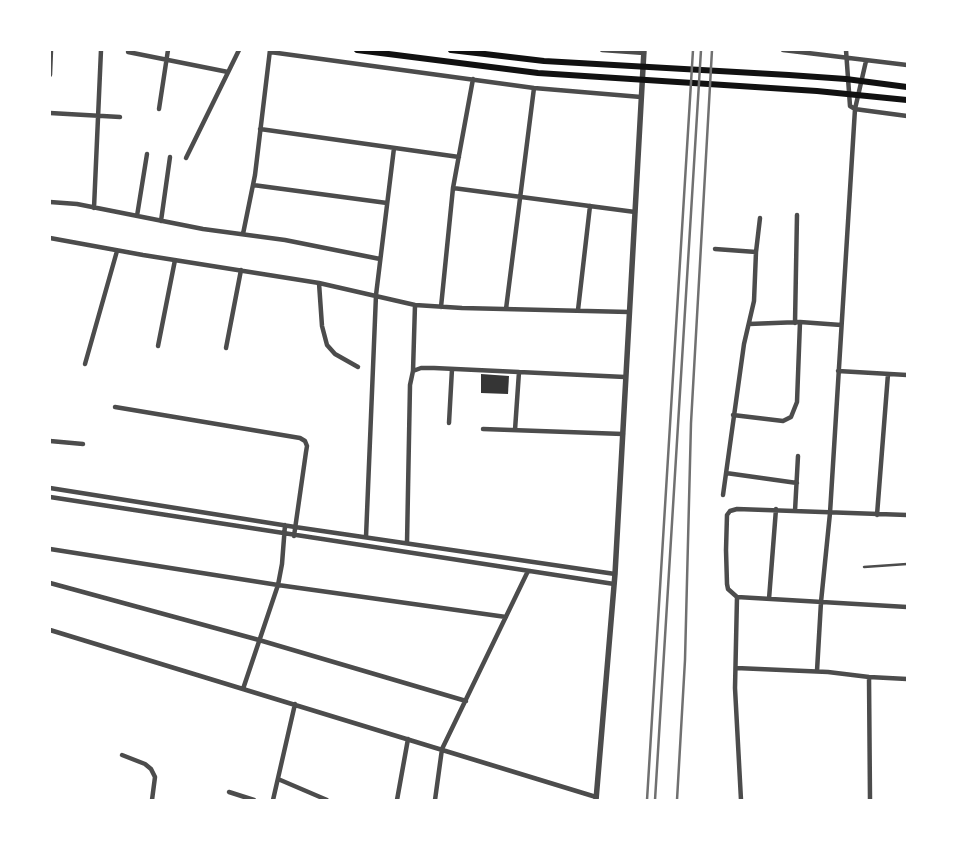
<!DOCTYPE html>
<html>
<head>
<meta charset="utf-8">
<style>
	body { margin:0 }
	#map { position:relative; width:957px; height:850px; overflow:hidden; background:#fff; font-family:"Varela Round",sans-serif }
	canvas { display:block }
	.frame { position:absolute; inset:0; border:51px solid #fff; pointer-events:none }
</style>
</head>
<body>
<div id="map">
<canvas width="957" height="850"></canvas>
<div class="frame"></div>
</div>
<script>
const c = document.querySelector('canvas').getContext('2d');
c.lineJoin = 'round';
function fillPath(path, color) { c.fillStyle = color; c.fill(path, 'evenodd'); }
const poly = rows => new Path2D(rows.map(r => 'M' + r).join(''));
function strokePath(path, color, width, dash) { c.strokeStyle = color; c.lineWidth = width; c.lineCap = dash ? 'butt' : 'round'; c.setLineDash(dash || []); c.stroke(path); }
fillPath(poly([
	[481,374,509,376,508,394,481,393]
]), '#353535');
strokePath(poly([
	[864,567,907,564]
]), '#4c4c4c', 2.5);
strokePath(poly([
	[602,50,644,53],
	[783,50,907,65],
	[846,50,850,106,855,109,862,110,907,116],
	[128,52,228,72],
	[270,52,534,88,641,97],
	[50,75,51,50],
	[159,109,168,50],
	[50,113,120,117],
	[260,129,459,157],
	[186,158,239,50],
	[253,185,387,203],
	[453,188,635,212],
	[50,202,77,204,203,229,285,240,380,259],
	[94,208,101,50],
	[137,216,147,154],
	[161,221,170,157],
	[243,234,255,175,270,50],
	[50,238,143,255,319,283,415,305,462,308,629,312],
	[715,249,756,252],
	[319,283,322,326,327,345,335,354,358,367],
	[441,307,453,188,473,79],
	[506,309,534,88],
	[578,310,590,206],
	[795,323,797,215],
	[749,324,800,322,841,325],
	[158,346,175,260],
	[226,348,241,270],
	[85,364,117,251],
	[413,371,415,305],
	[838,371,907,375],
	[115,407,300,438,305,441,307,446,306,452,294,536],
	[733,415,783,421,791,417,797,402,800,322],
	[449,423,452,369],
	[483,429,623,434],
	[515,430,519,372],
	[50,441,83,444],
	[726,473,797,483],
	[50,488,295,527,615,574],
	[723,495,744,344,754,301,756,252,760,218],
	[50,497,614,584],
	[795,511,798,456],
	[877,515,888,374],
	[907,515,737,509,730,511,727,515,726,550,727,584,728,589,737,597,907,607],
	[366,537,376,295,394,148],
	[407,543,410,385,413,371,421,368,434,368,625,377],
	[50,549,278,585,506,617],
	[50,583,259,640,466,701],
	[737,597,735,688,741,800],
	[769,599,776,509],
	[50,630,596,797],
	[736,668,828,672,869,677,907,679],
	[817,671,821,602,830,513,855,109,866,61],
	[869,677,870,800],
	[243,689,278,585,282,564,285,525],
	[122,755,145,764,151,769,155,777,152,800],
	[278,779,327,800],
	[229,792,254,800],
	[273,800,295,704],
	[397,800,408,739],
	[435,800,442,749,528,571]
]), '#4c4c4c', 4.5);
strokePath(poly([
	[596,800,615,574,644,50]
]), '#4c4c4c', 5.5);
strokePath(poly([
	[357,50,538,73,817,91,907,100],
	[451,50,544,61,789,75,846,79,907,87]
]), '#111', 6);
strokePath(poly([
	[647,800,693,50],
	[655,800,701,50],
	[677,800,685,660,691,423,712,50]
]), '#707070', 2.5);
</script>
</body>
</html>
